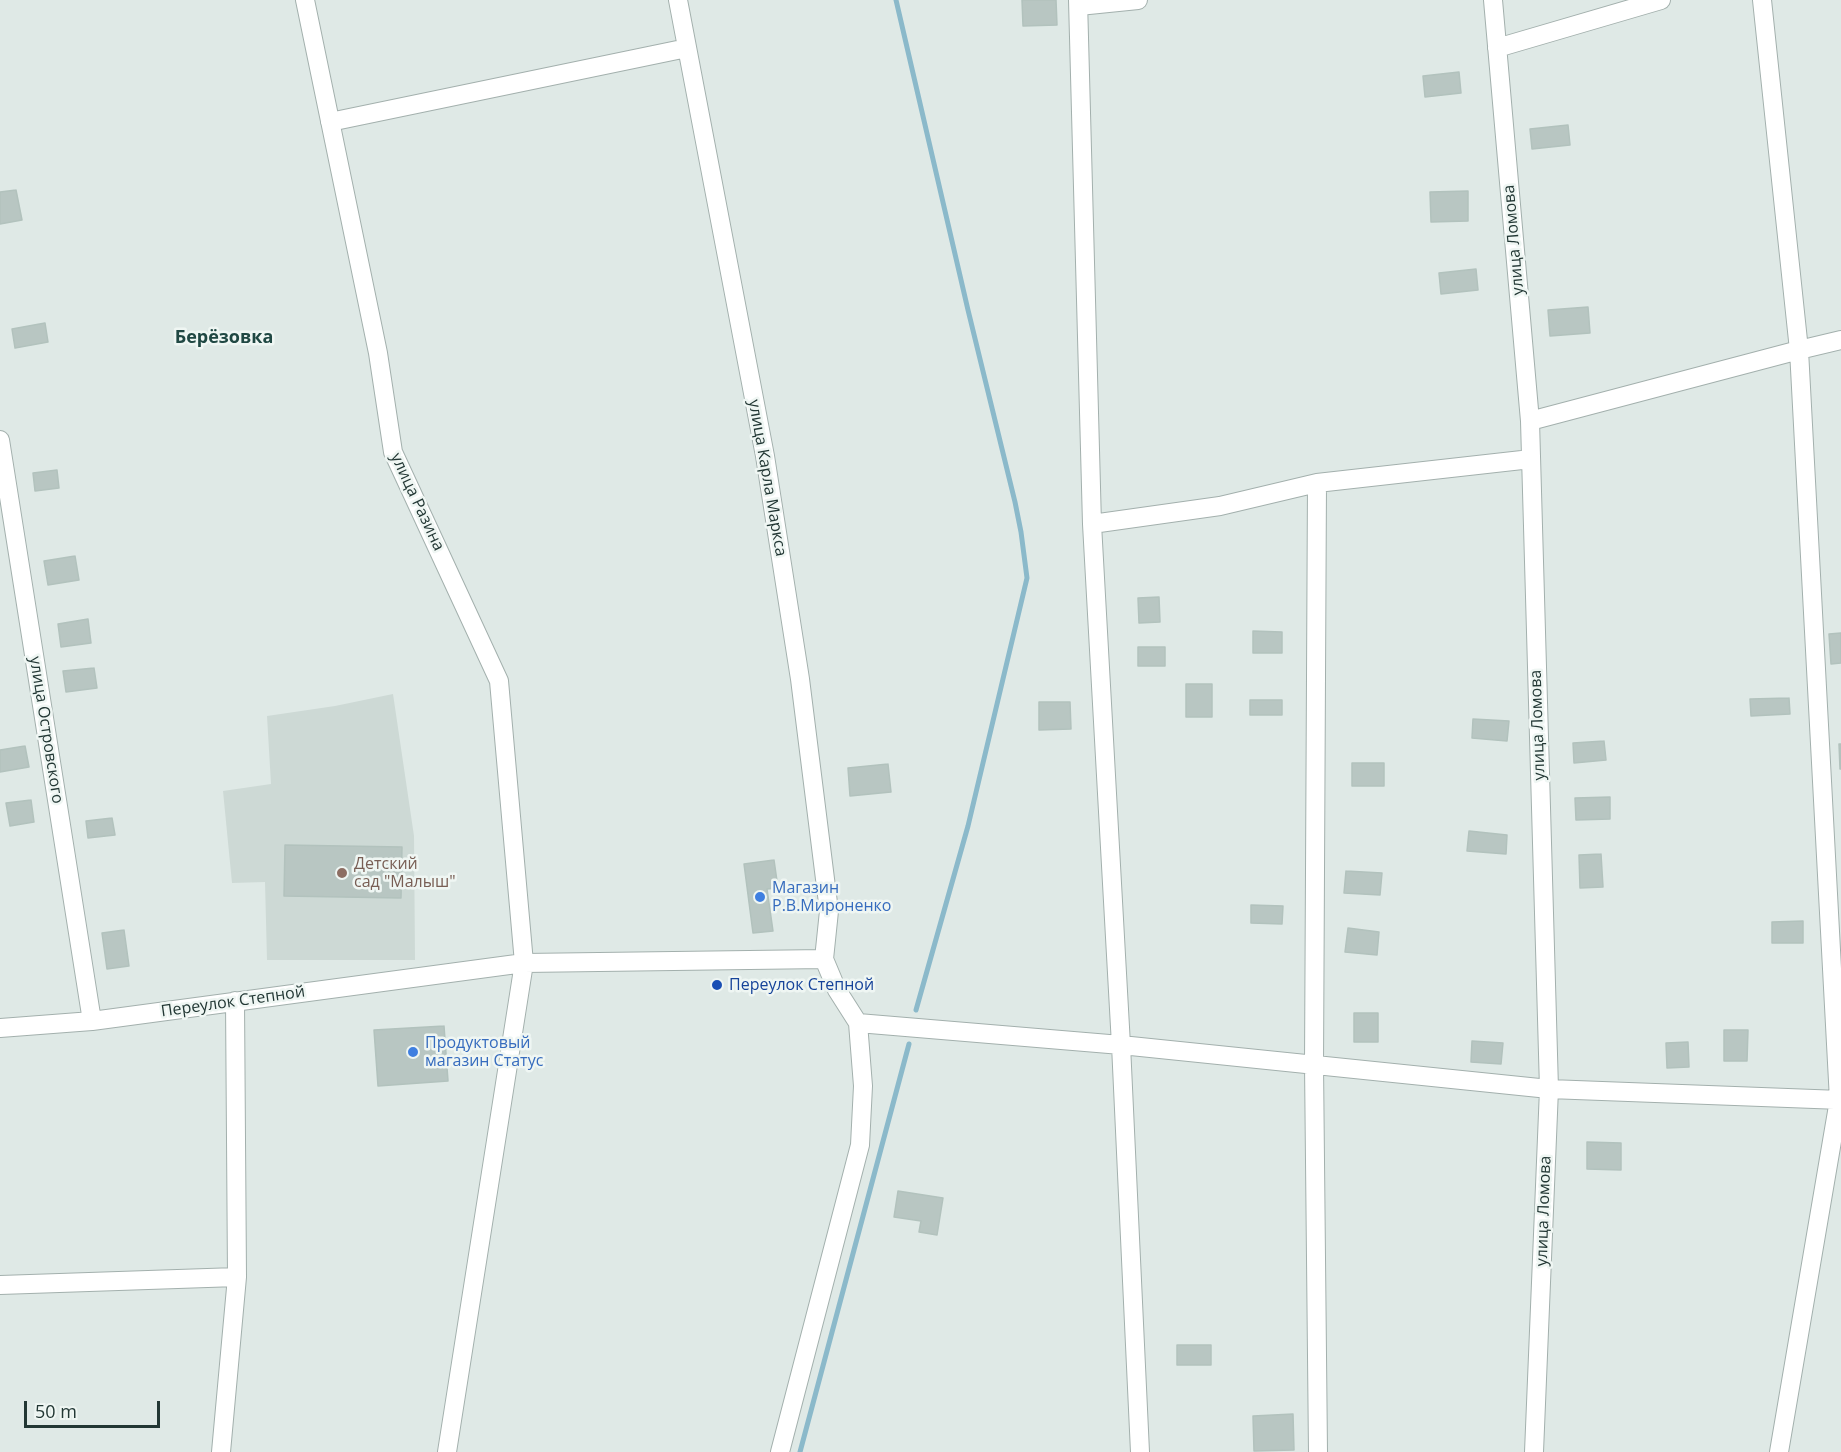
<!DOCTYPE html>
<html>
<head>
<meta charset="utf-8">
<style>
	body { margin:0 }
	#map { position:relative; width:1841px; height:1452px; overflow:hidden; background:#dfe9e6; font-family:"Open Sans",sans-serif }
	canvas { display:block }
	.scale { position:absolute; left:24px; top:1401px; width:136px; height:27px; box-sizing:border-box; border:3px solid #223734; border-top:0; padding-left:8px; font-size:18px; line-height:21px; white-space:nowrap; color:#223734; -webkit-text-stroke:4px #eff6f3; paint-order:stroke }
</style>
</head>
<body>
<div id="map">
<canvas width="1841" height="1452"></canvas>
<div class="scale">50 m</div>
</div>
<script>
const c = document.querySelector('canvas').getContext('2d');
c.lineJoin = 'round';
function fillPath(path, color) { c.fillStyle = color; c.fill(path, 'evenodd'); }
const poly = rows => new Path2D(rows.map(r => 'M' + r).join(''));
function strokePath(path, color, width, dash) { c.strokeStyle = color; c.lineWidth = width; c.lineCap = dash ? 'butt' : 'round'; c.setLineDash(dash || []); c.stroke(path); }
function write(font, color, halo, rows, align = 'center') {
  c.font = font + ' "Open Sans",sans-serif'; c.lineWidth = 5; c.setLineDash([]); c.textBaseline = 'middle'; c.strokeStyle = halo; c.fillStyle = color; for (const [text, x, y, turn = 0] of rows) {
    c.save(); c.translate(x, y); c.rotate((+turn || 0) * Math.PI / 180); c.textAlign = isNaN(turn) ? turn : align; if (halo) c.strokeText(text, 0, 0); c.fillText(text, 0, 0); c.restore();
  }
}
fillPath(poly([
	[393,694,414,836,415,960,267,960,265,882,232,883,223,791,271,784,267,716,335,706]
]), '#cdd9d5');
strokePath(poly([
	[896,0,968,310,1015,502,1021,532,1027,578,968,826,916,1010],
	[800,1452,909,1044]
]), '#8bb9ca', 5);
const building = poly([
	[1022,0,1056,0,1057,25,1023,26,1022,0],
	[1459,72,1461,93,1425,97,1423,76,1459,72],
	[1568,125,1570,145,1532,149,1530,129,1568,125],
	[16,190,22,220,0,224,0,192,16,190],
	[1468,191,1468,221,1431,222,1430,192,1468,191],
	[1476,269,1478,290,1441,294,1439,273,1476,269],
	[1588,307,1590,333,1550,336,1548,310,1588,307],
	[45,323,48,342,15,348,12,329,45,323],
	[57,470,59,488,35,491,33,473,57,470],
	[75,556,79,580,48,585,44,561,75,556],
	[1159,597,1160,622,1139,623,1138,598,1159,597],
	[88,619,91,643,61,647,58,624,88,619],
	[1253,631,1282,632,1282,653,1253,653,1253,631],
	[1841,633,1841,663,1831,664,1829,634,1841,633],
	[1138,647,1165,647,1165,666,1138,666,1138,647],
	[94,668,97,688,66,692,63,671,94,668],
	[1186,684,1212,684,1212,717,1186,717,1186,684],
	[1789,698,1790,714,1751,716,1750,699,1789,698],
	[1250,700,1282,700,1282,715,1250,715,1250,700],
	[1039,702,1070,702,1071,729,1039,730,1039,702],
	[1473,719,1509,721,1507,741,1472,738,1473,719],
	[1604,741,1606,760,1574,763,1573,743,1604,741],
	[1839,744,1841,744,1841,769,1840,769,1839,744],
	[25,746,29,767,0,772,0,750,25,746],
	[1352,763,1384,763,1384,786,1352,786,1352,763],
	[888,764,891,792,850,796,848,768,888,764],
	[1610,797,1610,819,1576,820,1575,798,1610,797],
	[31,800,34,822,10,826,6,803,31,800],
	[112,818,115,835,88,838,86,821,112,818],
	[1469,831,1507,835,1506,854,1467,851,1469,831],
	[285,845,402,847,401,898,284,896,285,845],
	[1601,854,1603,887,1580,888,1579,855,1601,854],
	[774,860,778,888,767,889,773,931,753,933,744,864,774,860],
	[1346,871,1382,873,1380,895,1344,893,1346,871],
	[1251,905,1283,906,1282,924,1251,923,1251,905],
	[1803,921,1803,943,1772,943,1772,922,1803,921],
	[1348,928,1379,932,1377,955,1345,952,1348,928],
	[124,930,129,966,107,969,102,933,124,930],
	[1354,1013,1378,1013,1378,1042,1354,1042,1354,1013],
	[444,1026,448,1081,378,1086,374,1030,444,1026],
	[1724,1030,1748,1030,1747,1061,1724,1061,1724,1030],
	[1472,1041,1503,1043,1501,1064,1471,1062,1472,1041],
	[1688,1042,1689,1067,1667,1068,1666,1043,1688,1042],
	[1587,1142,1621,1143,1621,1170,1587,1169,1587,1142],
	[898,1191,943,1198,937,1235,919,1232,921,1221,894,1217,898,1191],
	[1177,1345,1211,1345,1211,1365,1177,1365,1177,1345],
	[1293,1414,1294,1450,1254,1451,1253,1416,1293,1414]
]);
fillPath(building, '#b8c6c2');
strokePath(building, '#b2c2bd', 1.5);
const street = poly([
	[305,0,378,353,393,452,499,681,524,963,447,1452],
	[678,0,765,456,800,679,829,911,824,959,837,990,858,1023,863,1086,860,1145,780,1452],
	[1078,0,1092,524,1121,1045,1140,1452],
	[1493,0,1530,421,1549,1089,1534,1452],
	[1762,0,1799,350,1839,1100,1779,1452],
	[1079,6,1138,0],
	[1497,48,1661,0],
	[330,122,687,48],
	[1530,421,1799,350,1841,340],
	[0,440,92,1021],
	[1317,483,1314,1064,1318,1452],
	[1092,524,1220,506,1317,483,1531,459],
	[858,1023,1121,1045,1549,1089,1841,1100],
	[0,1028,92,1021,524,963,824,959],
	[0,1285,237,1277],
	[221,1452,237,1277,235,1001]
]);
strokePath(street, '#a3b0ad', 20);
strokePath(street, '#fff', 18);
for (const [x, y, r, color] of [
	[342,873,6,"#8d6e63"],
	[760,897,6,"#3f7fe0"],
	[717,985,6,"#1a4fb4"],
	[413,1052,6,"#3f7fe0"]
]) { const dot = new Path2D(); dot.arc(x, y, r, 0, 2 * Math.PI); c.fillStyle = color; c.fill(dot); strokePath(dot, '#eff6f3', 2); }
write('16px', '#223734', '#eff6f3', [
	["улица Ломова",1514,240,-95],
	["улица Карла Маркса",767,478,80],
	["улица Разина",417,502,65],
	["улица Ломова",1538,725,-92],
	["улица Островского",46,730,81],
	["Переулок Степной",233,1002,-8],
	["улица Ломова",1544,1211,-88]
]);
write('16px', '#785e54', '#eff6f3', [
	["Детский",354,864],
	["сад \"Малыш\"",354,882]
], 'left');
write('16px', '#366cbe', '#eff6f3', [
	["Магазин",772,888],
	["Р.В.Мироненко",772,906],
	["Продуктовый",425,1043],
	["магазин Статус",425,1061]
], 'left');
write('16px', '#164399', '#eff6f3', [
	["Переулок Степной",729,985]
], 'left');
write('bold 18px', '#204843', '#eff6f3', [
	["Берёзовка",224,338]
]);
</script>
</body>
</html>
